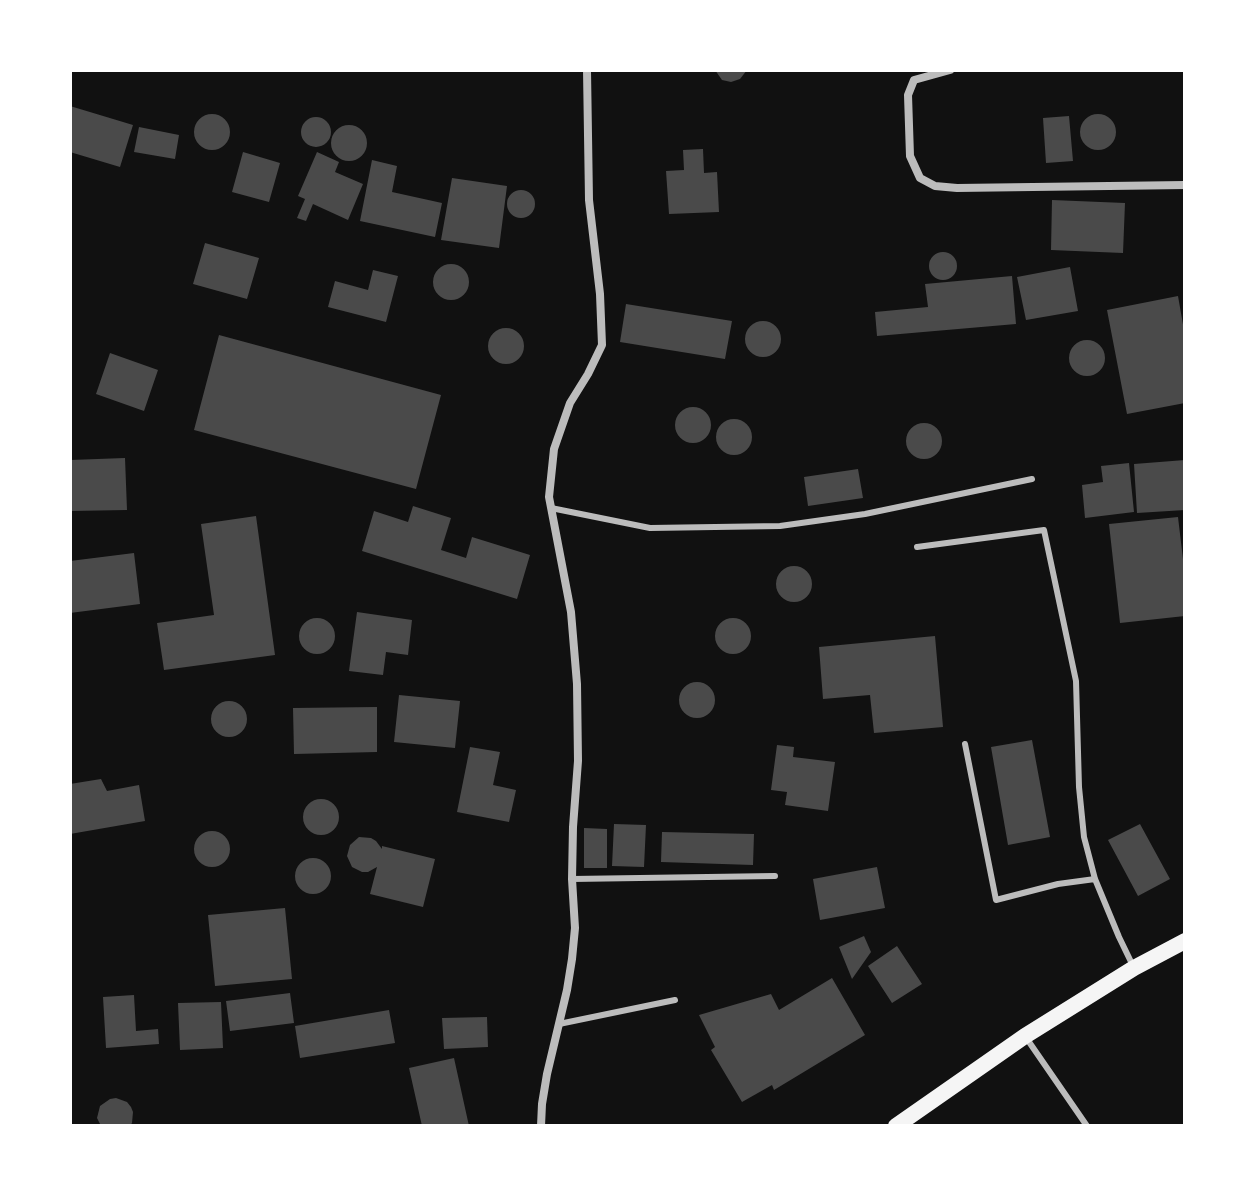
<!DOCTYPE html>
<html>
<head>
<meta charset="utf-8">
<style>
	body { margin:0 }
	#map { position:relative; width:1255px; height:1196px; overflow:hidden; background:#111; font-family:Lato,sans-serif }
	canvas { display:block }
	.frame { position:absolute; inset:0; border:72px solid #fff; pointer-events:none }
</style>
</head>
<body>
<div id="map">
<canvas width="1255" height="1196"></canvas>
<div class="frame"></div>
</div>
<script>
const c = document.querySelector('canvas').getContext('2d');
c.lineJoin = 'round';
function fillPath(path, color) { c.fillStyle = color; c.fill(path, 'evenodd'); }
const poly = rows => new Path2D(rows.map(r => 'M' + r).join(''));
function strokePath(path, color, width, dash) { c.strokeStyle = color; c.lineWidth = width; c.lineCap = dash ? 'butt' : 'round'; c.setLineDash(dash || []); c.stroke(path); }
fillPath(poly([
	[715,70,747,70,740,79,731,82,722,80],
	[70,106,133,125,120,167,70,152],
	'1080 132a18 18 0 1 1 36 0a18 18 0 1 1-36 0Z',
	'194 132a18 18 0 1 1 36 0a18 18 0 1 1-36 0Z',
	[1069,116,1073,161,1046,163,1043,118],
	'301 132a15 15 0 1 1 30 0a15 15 0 1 1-30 0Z',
	'331 143a18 18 0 1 1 36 0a18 18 0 1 1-36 0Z',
	[139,127,179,135,175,159,134,152],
	[703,149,704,173,717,172,719,212,669,214,666,171,684,170,683,150],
	[243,152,280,163,269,202,232,192],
	[317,152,339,162,335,172,363,184,348,220,313,204,306,221,297,218,305,199,298,196],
	[372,160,397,166,392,192,442,203,435,237,360,221],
	[452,178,507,186,499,248,441,240],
	'507 204a14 14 0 1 1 28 0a14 14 0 1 1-28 0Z',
	[1052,200,1125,203,1123,253,1051,250],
	[205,243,259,258,247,299,193,284],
	'929 266a14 14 0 1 1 28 0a14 14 0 1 1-28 0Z',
	'433 282a18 18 0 1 1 36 0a18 18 0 1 1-36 0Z',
	[1070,267,1078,311,1026,320,1017,277],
	[373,270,398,276,386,322,328,307,335,281,368,290],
	[1012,276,1016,324,877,336,875,312,928,307,925,284],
	[1178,296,1185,336,1185,403,1127,414,1107,310],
	[626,304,732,321,725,359,620,342],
	'745 339a18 18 0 1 1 36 0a18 18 0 1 1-36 0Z',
	'488 346a18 18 0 1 1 36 0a18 18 0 1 1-36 0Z',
	[219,335,441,395,416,489,194,430],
	'1069 358a18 18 0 1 1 36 0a18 18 0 1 1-36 0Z',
	[110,353,158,370,144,411,96,394],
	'675 425a18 18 0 1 1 36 0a18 18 0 1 1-36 0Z',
	'716 437a18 18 0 1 1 36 0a18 18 0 1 1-36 0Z',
	'906 441a18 18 0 1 1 36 0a18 18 0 1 1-36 0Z',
	[125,458,127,510,70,511,70,460],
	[1185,460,1185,510,1137,513,1134,464],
	[1129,463,1134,512,1085,518,1082,485,1103,482,1101,466],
	[858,469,863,498,808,506,804,477],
	[413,506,451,518,441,550,466,558,472,537,530,555,517,599,362,551,374,511,408,522],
	[256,516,275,655,164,670,157,623,214,615,201,524],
	[1178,517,1185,576,1185,616,1120,623,1109,524],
	[134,553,140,604,70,613,70,561],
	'776 584a18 18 0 1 1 36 0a18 18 0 1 1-36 0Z',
	[357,612,412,620,408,655,386,652,383,675,349,671],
	'715 636a18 18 0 1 1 36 0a18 18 0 1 1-36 0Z',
	'299 636a18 18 0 1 1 36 0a18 18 0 1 1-36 0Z',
	[935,636,943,727,874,733,870,695,823,699,819,647],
	'679 700a18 18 0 1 1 36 0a18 18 0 1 1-36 0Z',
	[399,695,460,701,455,748,394,742],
	'211 719a18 18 0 1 1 36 0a18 18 0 1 1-36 0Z',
	[377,707,377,752,294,754,293,708],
	[1032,740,1050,837,1008,845,991,747],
	[777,745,794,747,793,757,835,762,828,811,785,805,787,792,771,790],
	[470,747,500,752,493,785,516,790,509,822,457,812],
	[101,779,107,791,139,785,145,821,70,834,70,784],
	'303 817a18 18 0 1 1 36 0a18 18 0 1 1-36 0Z',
	[614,824,646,825,644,867,612,866],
	[1140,824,1170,879,1138,896,1108,840],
	[584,828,607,829,607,868,584,868],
	'194 849a18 18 0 1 1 36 0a18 18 0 1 1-36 0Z',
	[662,832,754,834,753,865,661,862],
	[359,837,371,838,376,841,382,849,382,846,435,859,423,907,370,894,377,867,368,872,362,872,352,867,347,856,350,845],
	'295 876a18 18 0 1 1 36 0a18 18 0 1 1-36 0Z',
	[877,867,885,908,820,920,813,879],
	[285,908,292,979,215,986,208,915],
	[864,936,871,952,852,979,839,947],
	[897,946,922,984,892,1003,868,966],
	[832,978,865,1035,774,1090,772,1085,742,1102,711,1050,715,1047,699,1015,771,994,779,1010],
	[290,993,294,1023,230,1031,226,1001],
	[134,995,136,1031,158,1029,159,1044,106,1048,103,997],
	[221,1002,223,1048,180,1050,178,1003],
	[389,1010,395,1043,300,1058,295,1026],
	[487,1017,488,1047,444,1049,442,1018],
	[454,1058,469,1126,422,1126,409,1068],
	[116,1098,127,1102,131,1107,133,1112,132,1123,130,1126,101,1126,97,1118,100,1106,110,1099]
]), '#4a4a4a');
strokePath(poly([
	[551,508,650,528,780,526,865,514,1032,479],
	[917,547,1044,530,1076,681,1079,787,1084,837,1095,879,1119,937,1134,968],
	[965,744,996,900,1058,884,1095,879],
	[572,879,775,876],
	[559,1024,675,1000],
	[1027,1039,1087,1126]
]), '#bcbcbc', 6);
strokePath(poly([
	[950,70,914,80,908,95,910,156,920,178,935,186,957,188,1185,185],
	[541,1126,542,1104,547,1074,567,990,572,959,575,928,572,879,573,827,578,761,577,684,571,612,549,497,554,449,570,403,588,374,602,345,600,294,589,200,587,70]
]), '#bcbcbc', 8);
strokePath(poly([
	[896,1126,1025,1036,1134,968,1185,941]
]), '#f5f5f5', 16);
</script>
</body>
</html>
